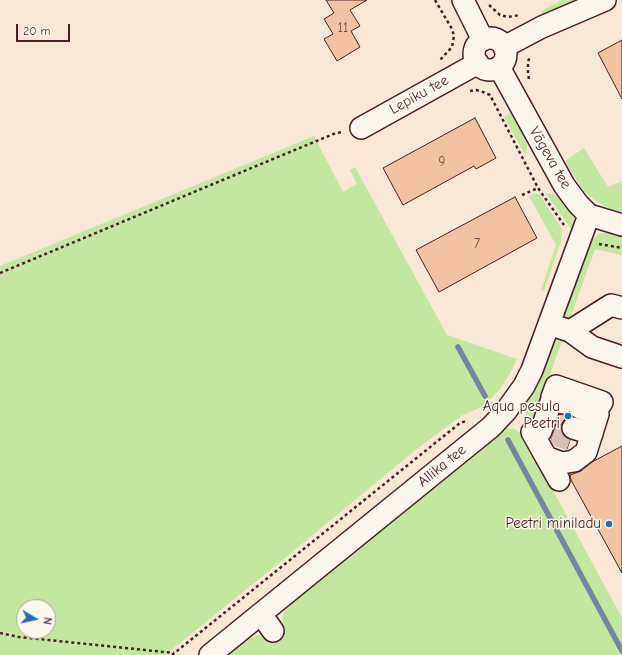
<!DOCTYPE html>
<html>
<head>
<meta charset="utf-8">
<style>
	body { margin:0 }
	#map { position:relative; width:622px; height:655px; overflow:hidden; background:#f9e7d6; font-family:"Comic Neue",sans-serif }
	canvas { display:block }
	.north { position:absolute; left:16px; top:599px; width:40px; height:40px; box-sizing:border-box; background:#fbf7ec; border:1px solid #b4a19f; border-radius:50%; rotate:99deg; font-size:11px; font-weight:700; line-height:16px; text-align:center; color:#4a1f2b }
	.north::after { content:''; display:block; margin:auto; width:14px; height:18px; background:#1f6fb2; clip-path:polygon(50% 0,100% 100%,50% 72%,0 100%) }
	.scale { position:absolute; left:16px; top:24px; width:54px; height:18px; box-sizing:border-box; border:2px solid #4a1f2b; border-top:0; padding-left:5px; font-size:12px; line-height:14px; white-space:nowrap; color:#4a1f2b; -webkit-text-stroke:3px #fbf7ec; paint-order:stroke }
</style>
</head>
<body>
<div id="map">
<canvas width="622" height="655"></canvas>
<div class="north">N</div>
<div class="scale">20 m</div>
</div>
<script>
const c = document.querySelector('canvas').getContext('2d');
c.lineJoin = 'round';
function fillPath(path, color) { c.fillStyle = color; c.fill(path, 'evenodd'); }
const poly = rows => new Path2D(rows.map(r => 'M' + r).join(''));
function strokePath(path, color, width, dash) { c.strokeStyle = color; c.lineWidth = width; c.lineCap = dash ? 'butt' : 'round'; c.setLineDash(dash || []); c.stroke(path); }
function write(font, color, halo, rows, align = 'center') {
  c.font = font + ' "Comic Neue",sans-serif'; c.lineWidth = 3; c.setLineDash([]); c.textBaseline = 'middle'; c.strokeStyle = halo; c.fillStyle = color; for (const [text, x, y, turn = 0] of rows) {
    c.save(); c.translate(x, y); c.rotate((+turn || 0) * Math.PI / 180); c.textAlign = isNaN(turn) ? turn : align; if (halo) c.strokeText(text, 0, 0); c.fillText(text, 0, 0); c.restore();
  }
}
fillPath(poly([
	[562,0,574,0,543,16,541,11],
	[512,112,526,136,527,149,525,155,504,117],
	[314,136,343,192,357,184,350,170,355,167,447,335,517,359,509,375,501,388,484,406,461,416,413,452,290,554,165,655,0,655,0,266],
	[24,607,48,607,48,631,24,631],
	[584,148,608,187,622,181,622,212,610,209,593,199,585,192,568,167,566,161,569,158],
	[545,193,557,195,560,198,573,216,574,221,572,231,561,214],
	[533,194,539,194,562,229,561,241,544,291,541,290,556,245,529,196],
	[609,232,622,235,622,255,595,249,535,416,533,419,531,419,525,412,524,408,533,390,585,247,598,234],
	[506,428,515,429,521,434,548,481,622,618,622,655,228,655,250,638,259,635,267,637,282,631,282,625,283,614,288,605,499,432]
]), '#c3e6a0');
strokePath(poly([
	[458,347,485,396],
	[508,440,622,651]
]), '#7686a2', 5.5);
const building = poly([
	[326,0,367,0,350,10,360,26,351,31,360,47,337,61,324,39,333,34,324,19,334,13,326,0],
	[622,40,622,99,598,53,622,40],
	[475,118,496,158,476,169,474,166,403,205,383,168,475,118],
	[515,197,537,238,439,292,416,250,515,197],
	[569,413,571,416,565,419,561,425,561,430,564,436,570,440,567,449,552,444,551,441,559,414,565,415,569,413],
	[622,446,622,573,571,480,570,475,581,471,592,462,622,446]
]);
fillPath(building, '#f3c2a3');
strokePath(building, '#4a1f2b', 1);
strokePath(poly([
	[553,434,570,440]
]), '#d6bfb4', 21, [21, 10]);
const minor = poly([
	[463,0,483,40],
	'474 54a16 16 0 1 1 32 0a16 16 0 1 1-32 0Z',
	[504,47,542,27,605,0],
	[499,67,564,185,578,204,589,215,622,225],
	[361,128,478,63],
	[549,324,570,331,592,347,622,357],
	[570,331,611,305,622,308],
	[552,397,556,386,602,402,601,404],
	[563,403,552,399,541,431,532,432,546,457,562,463,574,461,586,452,598,414,580,408],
	[573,428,592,434],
	[546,457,559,480],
	[261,614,273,631],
	[210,655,491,427,506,411,524,386,532,370,589,215]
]);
strokePath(minor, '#4a1f2b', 24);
strokePath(poly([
	[435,0,452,29,454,36,452,47,440,60],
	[489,5,500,15,508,17,520,15],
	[529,79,528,74,528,62,530,56],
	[470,91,476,90,483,92,490,95,538,188,564,225],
	[522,195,538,188],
	[599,244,622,248],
	[0,273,285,154,336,133,343,132],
	[0,633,19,637,174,653],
	[172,655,460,423,466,421]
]), '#4a1f2b', 2.5, [3, 3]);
strokePath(minor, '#fbf7ec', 21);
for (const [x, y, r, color] of [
	[568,416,4,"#1f6fb2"],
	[609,524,4,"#1f6fb2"]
]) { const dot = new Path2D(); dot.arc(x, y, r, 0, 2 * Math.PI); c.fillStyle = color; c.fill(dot); strokePath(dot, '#fbf7ec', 1.5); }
write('13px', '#744849', null, [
	["11",343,28],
	["9",442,162],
	["7",477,244]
]);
write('15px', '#4a1f2b', '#fbf7ec', [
	["Lepiku tee",419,95,-29],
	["Vägeva tee",550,158,60],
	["Allika tee",442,466,-39]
]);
write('15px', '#4a1f2b', '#fbf7ec', [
	["Aqua pesula",560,407],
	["Peetri",560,424],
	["Peetri miniladu",601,524]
], 'right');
</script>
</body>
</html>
